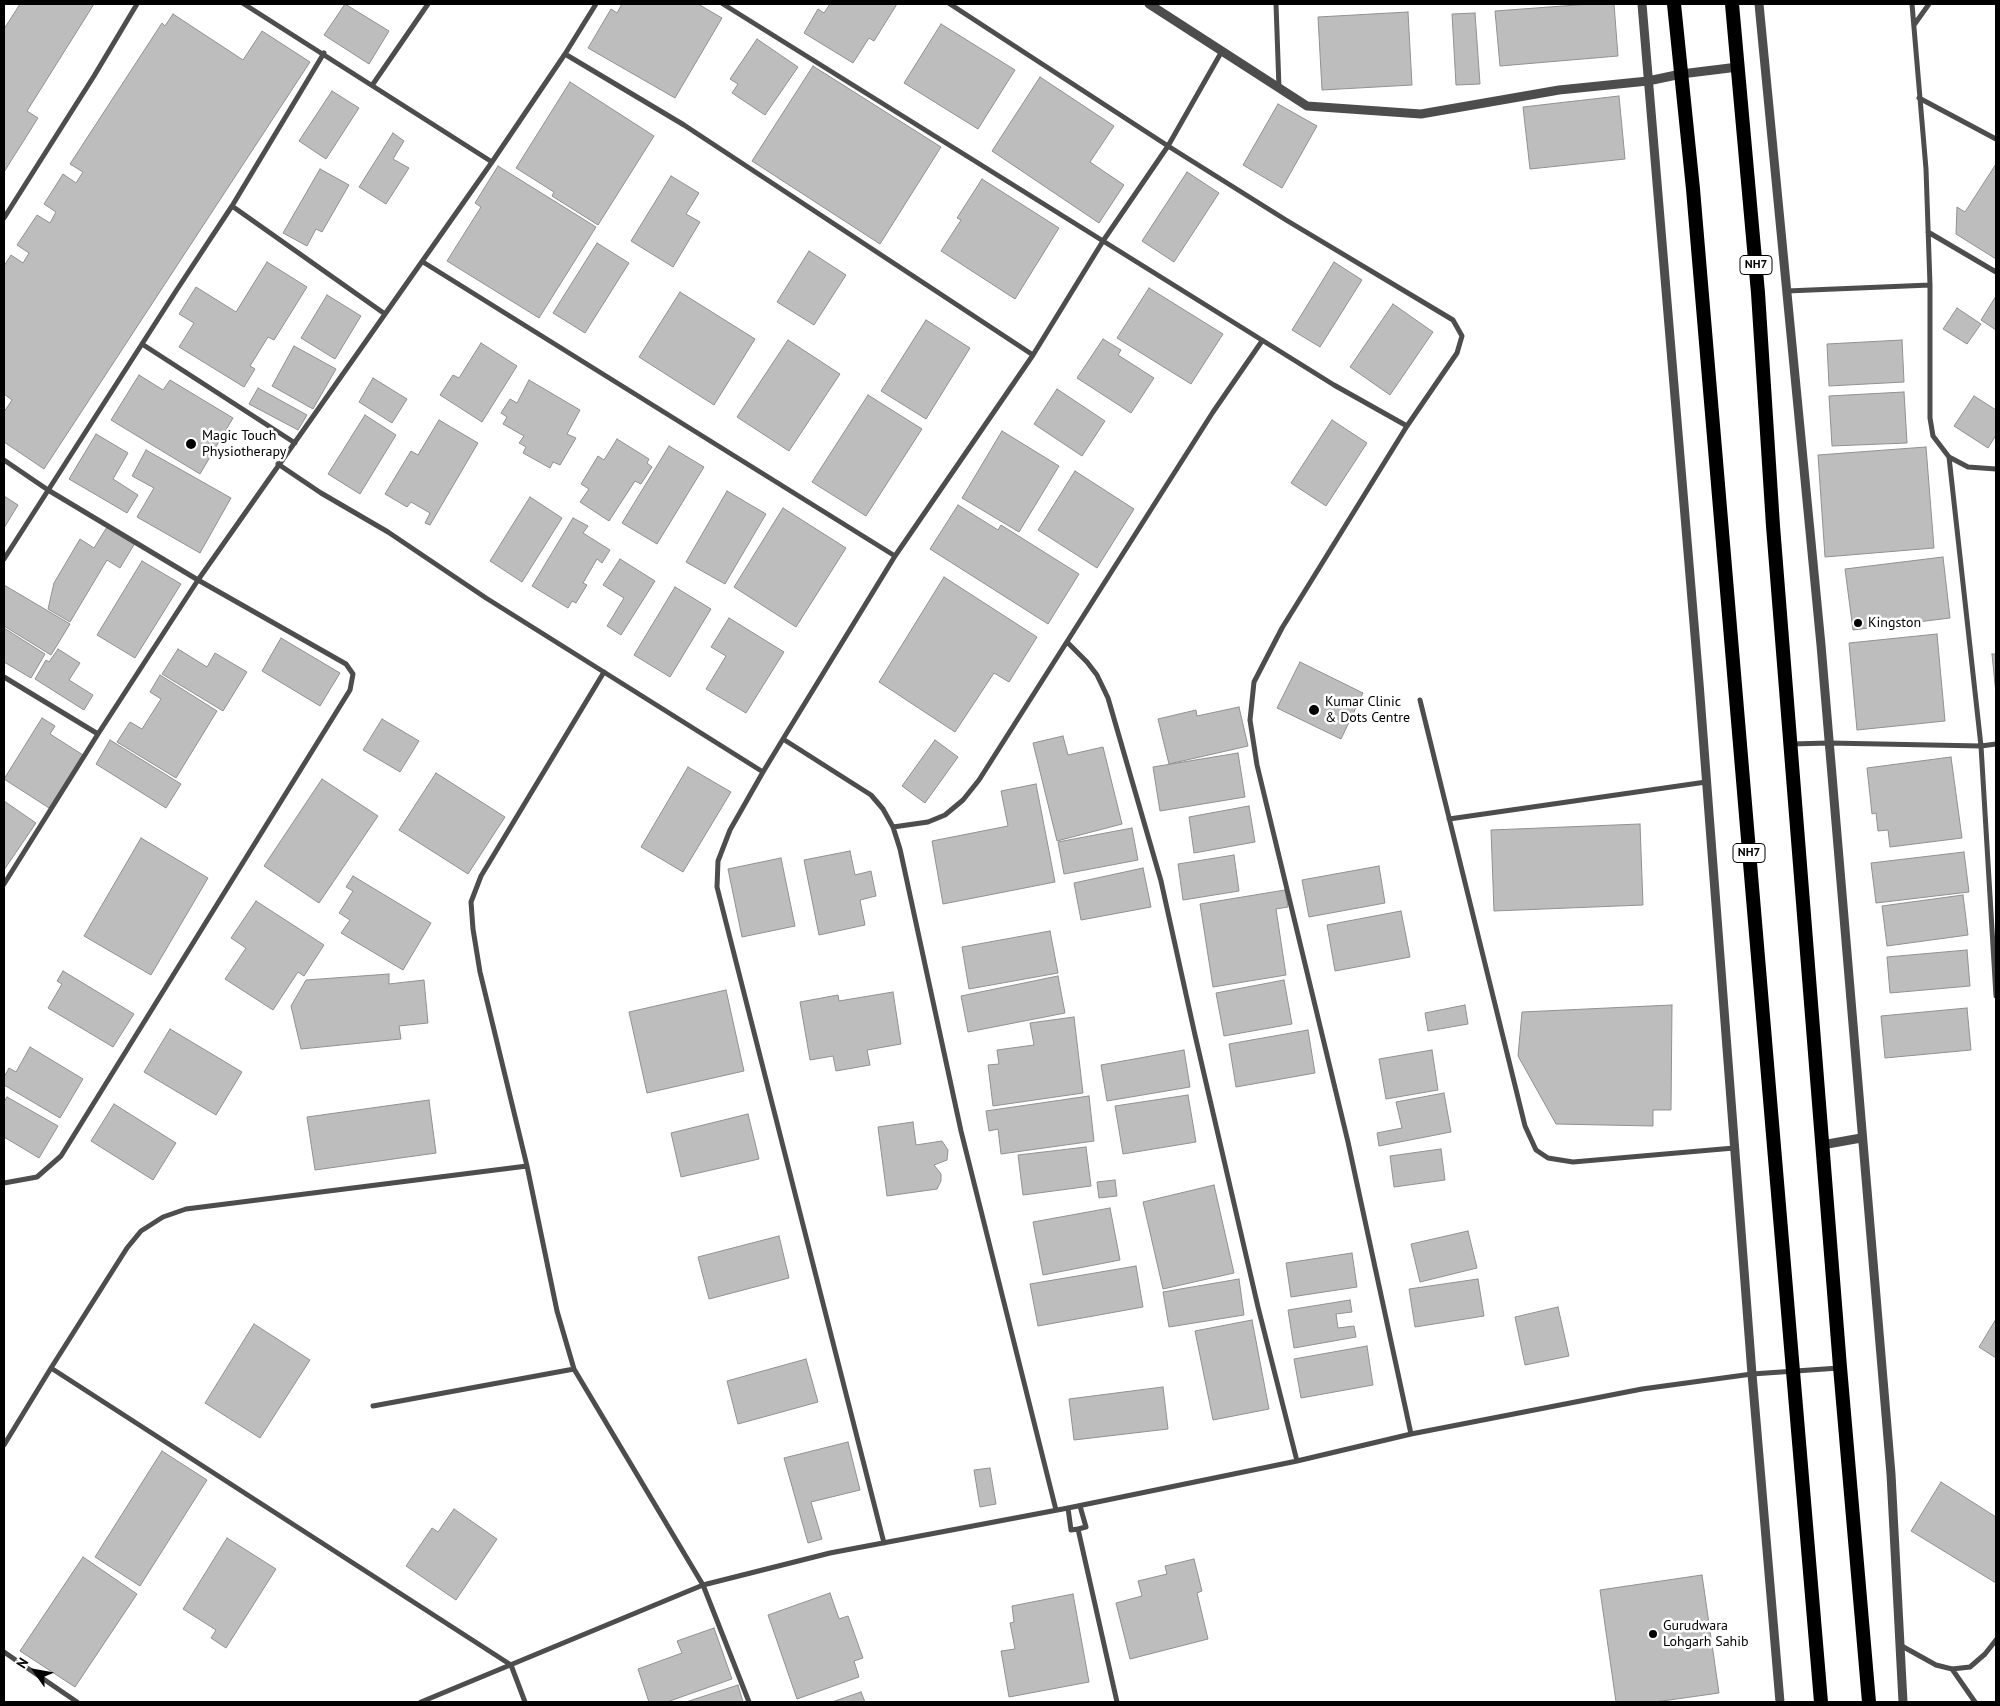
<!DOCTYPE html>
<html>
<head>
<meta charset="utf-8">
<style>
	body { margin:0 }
	#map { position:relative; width:2000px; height:1706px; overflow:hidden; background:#fff; font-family:"PT Sans",sans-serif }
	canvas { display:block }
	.frame { position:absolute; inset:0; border:5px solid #000; pointer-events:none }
	.north { position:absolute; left:10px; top:1646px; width:50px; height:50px; -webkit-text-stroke:4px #fff; paint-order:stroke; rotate:302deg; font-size:14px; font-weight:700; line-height:20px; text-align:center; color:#000 }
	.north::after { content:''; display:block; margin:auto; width:18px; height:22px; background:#000; clip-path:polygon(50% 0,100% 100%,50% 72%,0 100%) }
</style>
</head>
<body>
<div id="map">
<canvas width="2000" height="1706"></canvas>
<div class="frame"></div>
<div class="north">N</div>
</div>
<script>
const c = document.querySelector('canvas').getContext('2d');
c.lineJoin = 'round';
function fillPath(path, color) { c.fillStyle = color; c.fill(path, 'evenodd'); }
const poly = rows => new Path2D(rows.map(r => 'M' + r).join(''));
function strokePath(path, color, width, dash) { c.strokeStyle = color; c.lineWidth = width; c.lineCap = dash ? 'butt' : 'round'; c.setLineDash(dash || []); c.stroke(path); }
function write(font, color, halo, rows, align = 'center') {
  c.font = font + ' "PT Sans",sans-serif'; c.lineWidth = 5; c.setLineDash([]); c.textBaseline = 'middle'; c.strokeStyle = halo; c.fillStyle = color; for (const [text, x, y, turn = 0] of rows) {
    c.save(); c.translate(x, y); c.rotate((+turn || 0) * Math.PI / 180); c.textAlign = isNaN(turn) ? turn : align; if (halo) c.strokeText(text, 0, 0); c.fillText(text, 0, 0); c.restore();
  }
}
const building = poly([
	[20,4,94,4,27,111,38,118,4,172,4,29,20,4],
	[345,4,389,31,369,64,324,35,345,4],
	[622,4,698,4,722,18,675,98,588,48,611,9,617,13,622,4],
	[830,4,897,4,874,41,869,38,853,63,804,33,818,9,824,13,830,4],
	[1590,4,1614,4,1618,56,1500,66,1495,11,1590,4],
	[1408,12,1412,85,1322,90,1318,17,1408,12],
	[1475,13,1480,84,1456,85,1452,14,1475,13],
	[173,14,243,60,262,31,310,62,44,469,4,442,4,412,12,400,4,394,4,266,11,255,23,263,29,253,17,245,37,215,50,223,56,212,44,204,63,174,76,183,83,172,70,164,162,23,165,26,173,14],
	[941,24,1015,70,978,129,904,83,941,24],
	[757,39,798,67,765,115,732,93,738,84,730,79,757,39],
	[813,66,941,147,880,244,752,161,813,66],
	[1040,77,1114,126,1090,162,1124,185,1099,223,992,151,1040,77],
	[570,82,654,136,598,225,552,196,554,192,516,168,570,82],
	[332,91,359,108,326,159,299,141,332,91],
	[1619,96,1625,159,1530,169,1523,107,1619,96],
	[1278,104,1317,126,1282,188,1243,165,1278,104],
	[393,133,404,141,393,159,409,168,386,204,359,187,393,133],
	[1996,164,1996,259,1956,234,1957,207,1965,212,1996,164],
	[498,166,596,227,539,318,447,261,481,207,475,203,498,166],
	[320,169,349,185,322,232,316,229,307,246,283,233,320,169],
	[1187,172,1219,193,1174,262,1142,241,1187,172],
	[671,176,699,193,686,214,700,222,673,267,631,241,671,176],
	[982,179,1059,228,1015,299,941,251,961,220,957,218,982,179],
	[597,243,629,263,585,333,553,313,597,243],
	[809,251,846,275,814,325,777,302,809,251],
	[267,262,307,287,274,340,268,337,250,366,255,369,244,387,179,347,194,323,179,314,196,287,236,312,267,262],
	[1334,262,1362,280,1320,347,1292,330,1334,262],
	[1149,288,1223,334,1191,384,1117,338,1149,288],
	[680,292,755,339,714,405,639,357,680,292],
	[327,295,361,316,335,359,301,338,327,295],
	[1996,296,1996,330,1981,320,1996,296],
	[1393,304,1433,332,1390,395,1350,367,1393,304],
	[1957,308,1981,324,1967,344,1943,329,1957,308],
	[926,320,970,348,926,419,881,391,926,320],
	[1103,339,1121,350,1118,355,1154,378,1131,413,1077,378,1103,339],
	[788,340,840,374,789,451,737,417,788,340],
	[1902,340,1904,382,1829,386,1827,344,1902,340],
	[481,343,517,366,482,422,440,395,453,375,459,378,481,343],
	[294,346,336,369,313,409,272,386,294,346],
	[139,375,163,390,170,380,233,418,200,474,111,420,139,375],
	[373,378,407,399,392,423,359,402,373,378],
	[529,380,580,410,567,434,576,438,560,465,553,462,550,468,523,453,526,447,519,443,524,436,503,424,507,417,501,413,510,399,517,403,529,380],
	[258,388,307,415,298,430,249,404,258,388],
	[1057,389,1105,421,1082,456,1034,424,1057,389],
	[1904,392,1907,443,1832,446,1829,396,1904,392],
	[868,395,922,429,866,516,812,482,868,395],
	[1974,396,1996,410,1996,435,1988,448,1954,426,1974,396],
	[365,415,396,435,360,494,328,474,365,415],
	[439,420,478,443,430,525,425,523,430,513,411,502,407,507,385,494,411,451,418,455,439,420],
	[1332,420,1367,443,1326,506,1291,483,1332,420],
	[1002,431,1059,466,1019,532,962,498,1002,431],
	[96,434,128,453,113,479,138,495,127,513,69,479,96,434],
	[617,439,649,459,647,463,652,467,641,484,635,481,609,521,580,502,589,489,581,484,598,456,604,460,617,439],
	[669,446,704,467,657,544,622,523,669,446],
	[1926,447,1934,548,1825,557,1818,455,1926,447],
	[146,450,231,498,200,553,137,517,154,488,132,476,146,450],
	[1075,471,1134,509,1097,568,1038,530,1075,471],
	[727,491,766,514,725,584,686,562,727,491],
	[4,496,18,505,4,528,4,496],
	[530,497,562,518,522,582,490,561,530,497],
	[958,505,998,530,1001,525,1079,574,1048,624,930,549,958,505],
	[783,508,846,548,796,627,734,587,783,508],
	[573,518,588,526,583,533,610,550,602,563,597,559,583,583,587,585,576,603,572,601,568,608,532,586,573,518],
	[107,527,135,543,120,568,107,560,70,622,48,609,54,583,80,539,94,548,107,527],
	[1943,557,1950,618,1853,630,1845,569,1943,557],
	[620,559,655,581,621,635,607,626,624,598,603,585,620,559],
	[142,561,181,584,135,658,97,635,142,561],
	[944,577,1037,637,1009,682,994,673,955,732,879,682,944,577],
	[4,585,70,624,51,655,4,626,4,585],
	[675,587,711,609,670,677,634,655,675,587],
	[729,618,784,652,746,713,706,689,726,656,711,647,729,618],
	[4,628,45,654,31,678,4,662,4,628],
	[1937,634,1945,721,1857,730,1849,643,1937,634],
	[281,638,340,673,320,706,262,671,281,638],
	[58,649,80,663,69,680,93,695,84,710,35,679,46,660,49,662,58,649],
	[178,649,207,667,215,653,247,672,223,711,162,674,178,649],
	[1992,654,1996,654,1996,694,1992,654],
	[1300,662,1363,693,1341,739,1277,708,1300,662],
	[160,675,217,711,176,778,117,742,130,722,142,729,161,699,150,692,160,675],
	[1239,707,1248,746,1169,764,1158,719,1196,710,1197,716,1239,707],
	[42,718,55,726,50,734,83,755,49,808,4,779,42,718],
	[382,719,419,741,400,772,363,750,382,719],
	[1063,736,1068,755,1103,747,1122,824,1057,841,1033,743,1063,736],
	[110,740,181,784,166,808,96,764,110,740],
	[935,740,958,757,925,803,902,786,935,740],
	[1238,753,1245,797,1160,811,1153,767,1238,753],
	[1951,757,1962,838,1890,847,1888,830,1878,831,1876,813,1872,814,1867,768,1951,757],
	[688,767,731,792,683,872,641,847,688,767],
	[436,773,505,817,468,874,399,830,436,773],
	[322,779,378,816,319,903,264,866,322,779],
	[1036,784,1055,882,943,904,932,841,1008,826,1001,791,1036,784],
	[4,801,36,823,4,870,4,801],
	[1249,806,1255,842,1194,853,1189,817,1249,806],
	[1640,824,1643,905,1494,911,1491,830,1640,824],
	[1132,828,1138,860,1064,874,1058,842,1132,828],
	[141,838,208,878,151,975,84,936,141,838],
	[850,851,855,875,871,871,876,896,860,900,865,925,819,935,804,860,850,851],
	[1964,852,1969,892,1876,903,1871,863,1964,852],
	[1234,855,1239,891,1183,900,1178,864,1234,855],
	[781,858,795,926,742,937,728,869,781,858],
	[1379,866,1385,903,1309,917,1302,880,1379,866],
	[1143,868,1151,907,1081,920,1074,883,1143,868],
	[353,876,431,923,403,970,341,933,350,920,339,913,353,891,346,887,353,876],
	[1285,890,1288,907,1276,909,1286,975,1213,987,1200,904,1285,890],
	[1963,895,1968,935,1887,946,1882,906,1963,895],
	[256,901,324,945,304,976,298,972,273,1010,225,979,246,948,231,938,256,901],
	[1401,911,1410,957,1335,971,1327,925,1401,911],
	[1050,931,1058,973,969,989,962,947,1050,931],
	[1967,950,1970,986,1890,993,1887,957,1967,950],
	[63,971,134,1014,113,1047,48,1008,62,984,57,981,63,971],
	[389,974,389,984,424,980,428,1023,399,1026,401,1039,301,1049,291,1006,306,980,389,974],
	[1058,976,1065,1013,968,1032,961,996,1058,976],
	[1284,980,1292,1024,1224,1036,1216,993,1284,980],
	[726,990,744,1071,647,1093,629,1012,726,990],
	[893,992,901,1044,867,1050,870,1065,836,1071,833,1056,810,1060,800,1002,838,995,839,1001,893,992],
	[1465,1005,1468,1024,1428,1031,1425,1013,1465,1005],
	[1672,1005,1671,1110,1653,1110,1653,1126,1556,1124,1518,1056,1522,1012,1672,1005],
	[1967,1008,1971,1050,1885,1058,1881,1016,1967,1008],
	[1074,1017,1083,1093,993,1106,988,1065,999,1064,997,1050,1034,1045,1030,1023,1074,1017],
	[170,1029,242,1072,216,1115,144,1072,170,1029],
	[1308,1030,1315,1073,1236,1087,1229,1044,1308,1030],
	[30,1047,83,1079,60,1118,4,1085,4,1077,9,1068,16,1072,30,1047],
	[1184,1050,1190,1087,1107,1101,1101,1065,1184,1050],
	[1432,1050,1438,1090,1386,1099,1379,1059,1432,1050],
	[1444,1093,1451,1132,1379,1146,1377,1133,1402,1128,1396,1102,1444,1093],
	[1188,1095,1196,1142,1123,1154,1115,1106,1188,1095],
	[1089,1096,1094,1141,1001,1154,998,1129,989,1131,986,1111,1089,1096],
	[7,1097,58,1126,39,1158,4,1137,4,1102,7,1097],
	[429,1100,436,1153,315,1170,307,1117,429,1100],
	[114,1104,176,1143,153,1180,91,1141,114,1104],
	[748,1114,759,1159,681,1177,671,1133,748,1114],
	[913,1122,916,1145,942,1141,948,1150,947,1160,934,1165,941,1174,941,1181,937,1189,887,1196,878,1127,913,1122],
	[1086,1147,1091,1186,1023,1195,1018,1155,1086,1147],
	[1441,1149,1445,1180,1394,1187,1390,1156,1441,1149],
	[1115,1180,1117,1196,1099,1198,1097,1182,1115,1180],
	[1214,1185,1234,1273,1163,1289,1143,1202,1214,1185],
	[1110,1208,1120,1260,1043,1275,1033,1222,1110,1208],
	[1468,1231,1477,1268,1420,1282,1411,1244,1468,1231],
	[779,1236,789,1278,709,1299,698,1257,779,1236],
	[1352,1253,1357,1287,1291,1297,1286,1263,1352,1253],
	[1136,1266,1143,1307,1038,1326,1030,1284,1136,1266],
	[1239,1279,1244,1315,1169,1327,1163,1292,1239,1279],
	[1478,1279,1484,1316,1415,1327,1409,1289,1478,1279],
	[1350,1300,1352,1312,1336,1314,1338,1328,1354,1326,1356,1337,1294,1348,1288,1310,1350,1300],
	[1558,1307,1569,1356,1525,1365,1515,1317,1558,1307],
	[1996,1319,1996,1358,1979,1347,1996,1319],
	[1252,1320,1269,1409,1213,1420,1195,1331,1252,1320],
	[254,1324,310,1360,260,1438,205,1403,254,1324],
	[1367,1346,1373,1385,1301,1398,1294,1359,1367,1346],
	[806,1359,818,1402,738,1424,727,1381,806,1359],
	[1163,1387,1168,1429,1074,1440,1069,1399,1163,1387],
	[848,1442,860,1490,811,1502,822,1539,808,1543,784,1458,848,1442],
	[162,1451,207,1480,140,1586,95,1557,162,1451],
	[990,1468,996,1504,980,1507,974,1470,990,1468],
	[1941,1482,1996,1517,1996,1583,1911,1531,1941,1482],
	[454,1509,497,1539,456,1600,406,1566,432,1528,438,1532,454,1509],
	[227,1538,276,1569,226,1648,211,1638,216,1630,183,1609,227,1538],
	[83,1557,137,1594,75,1687,20,1651,83,1557],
	[1194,1559,1202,1591,1197,1593,1208,1639,1130,1659,1116,1603,1142,1596,1138,1581,1167,1574,1165,1566,1194,1559],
	[1702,1575,1719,1693,1655,1702,1616,1702,1600,1590,1702,1575],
	[830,1593,839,1619,848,1616,863,1658,854,1661,859,1677,797,1699,768,1615,830,1593],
	[1073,1594,1089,1682,1009,1697,1001,1651,1015,1649,1010,1623,1014,1622,1012,1606,1073,1594],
	[714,1628,732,1679,667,1702,649,1702,638,1669,682,1653,677,1641,714,1628],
	[738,1685,743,1702,686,1702,738,1685],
	[861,1692,865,1702,832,1702,861,1692]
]);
fillPath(building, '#bdbdbd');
strokePath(building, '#919191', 1);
strokePath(poly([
	[244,4,492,162],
	[723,4,1334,385,1407,426],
	[950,4,1168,146,1286,220,1453,320,1462,336,1457,353,1407,426,1282,628,1254,682,1250,720,1257,765,1348,1142,1411,1434],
	[1276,4,1279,88],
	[1912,4,1926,169,1930,285,1930,418,1933,436,1949,457,1968,467,1996,469],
	[1914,25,1929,4],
	[565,54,684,125,1033,355],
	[373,84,428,4],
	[1919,98,1996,139],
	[232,206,385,314],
	[4,218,94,76,137,4],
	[1928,232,1996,272],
	[423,262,895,556],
	[1787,291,1930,285],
	[142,344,295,443],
	[1949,457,1981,746,1996,996],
	[4,460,48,490,198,580,346,664,353,674,350,690,61,1156,37,1177,4,1183],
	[278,464,321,493,388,532,486,598,763,772,783,739,871,795,883,809,893,827,900,849,961,1131,1056,1510],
	[4,559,176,291,232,206,324,53],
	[1068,643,1087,662,1097,675,1108,698,1161,881,1195,1035,1258,1307,1297,1461],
	[604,672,481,876,471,902,473,929,480,972,527,1166,557,1311,574,1369,703,1585,749,1702],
	[4,677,98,734],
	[1420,700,1525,1126,1536,1150,1548,1158,1573,1162,1734,1148],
	[783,739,895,556,1033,355,1103,241,1168,146,1222,51],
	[1791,744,1829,743,1981,746,1996,744],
	[763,772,730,830,718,861,717,887,884,1543],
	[1449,819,1706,782],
	[893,827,928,822,945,815,963,800,979,780,1213,412,1262,341],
	[4,884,98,734,198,580,492,162,565,54,596,4],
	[51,1368,127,1248,141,1231,163,1217,186,1209,527,1166],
	[373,1406,574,1369],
	[4,1445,51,1368,511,1665,525,1702],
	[1080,1506,1086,1527,1078,1529,1117,1702],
	[1068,1508,1071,1530,1078,1529],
	[1900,1645,1936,1665,1952,1669,1970,1667,1985,1654,1996,1640],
	[4,1652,77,1702],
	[1952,1669,1975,1702],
	[421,1702,703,1585,830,1553,1068,1508,1297,1461,1411,1434,1642,1389,1752,1374,1839,1368]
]), '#4d4d4d', 5);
strokePath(poly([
	[1149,4,1307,106,1421,114,1559,90,1648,81,1681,74,1738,67],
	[1642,4,1699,683,1752,1374,1780,1702],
	[1759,4,1821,645,1891,1474,1903,1702],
	[1822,1145,1861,1138]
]), '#4d4d4d', 9);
strokePath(poly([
	[1674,4,1693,189,1821,1702],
	[1732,4,1758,293,1773,526,1840,1367,1869,1702]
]), '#000', 14);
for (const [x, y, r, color] of [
	[191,444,6,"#000"],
	[1858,623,5,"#000"],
	[1314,710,6,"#000"],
	[1653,1634,5,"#000"]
]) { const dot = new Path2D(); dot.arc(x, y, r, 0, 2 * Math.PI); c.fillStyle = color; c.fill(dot); strokePath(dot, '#fff', 2); }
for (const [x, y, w] of [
	[1756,265,32],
	[1749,853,32]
]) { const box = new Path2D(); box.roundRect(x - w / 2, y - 9.5, w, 19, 4); c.fillStyle = '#fff'; c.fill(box); strokePath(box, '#000', 1); }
write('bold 12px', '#000', null, [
	["NH7",1756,265],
	["NH7",1749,853]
]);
write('14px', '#000', '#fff', [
	["Magic Touch",202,436],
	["Physiotherapy",202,452],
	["Kingston",1868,623],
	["Kumar Clinic",1325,702],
	["& Dots Centre",1325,718],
	["Gurudwara",1663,1626],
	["Lohgarh Sahib",1663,1642]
], 'left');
</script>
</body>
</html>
